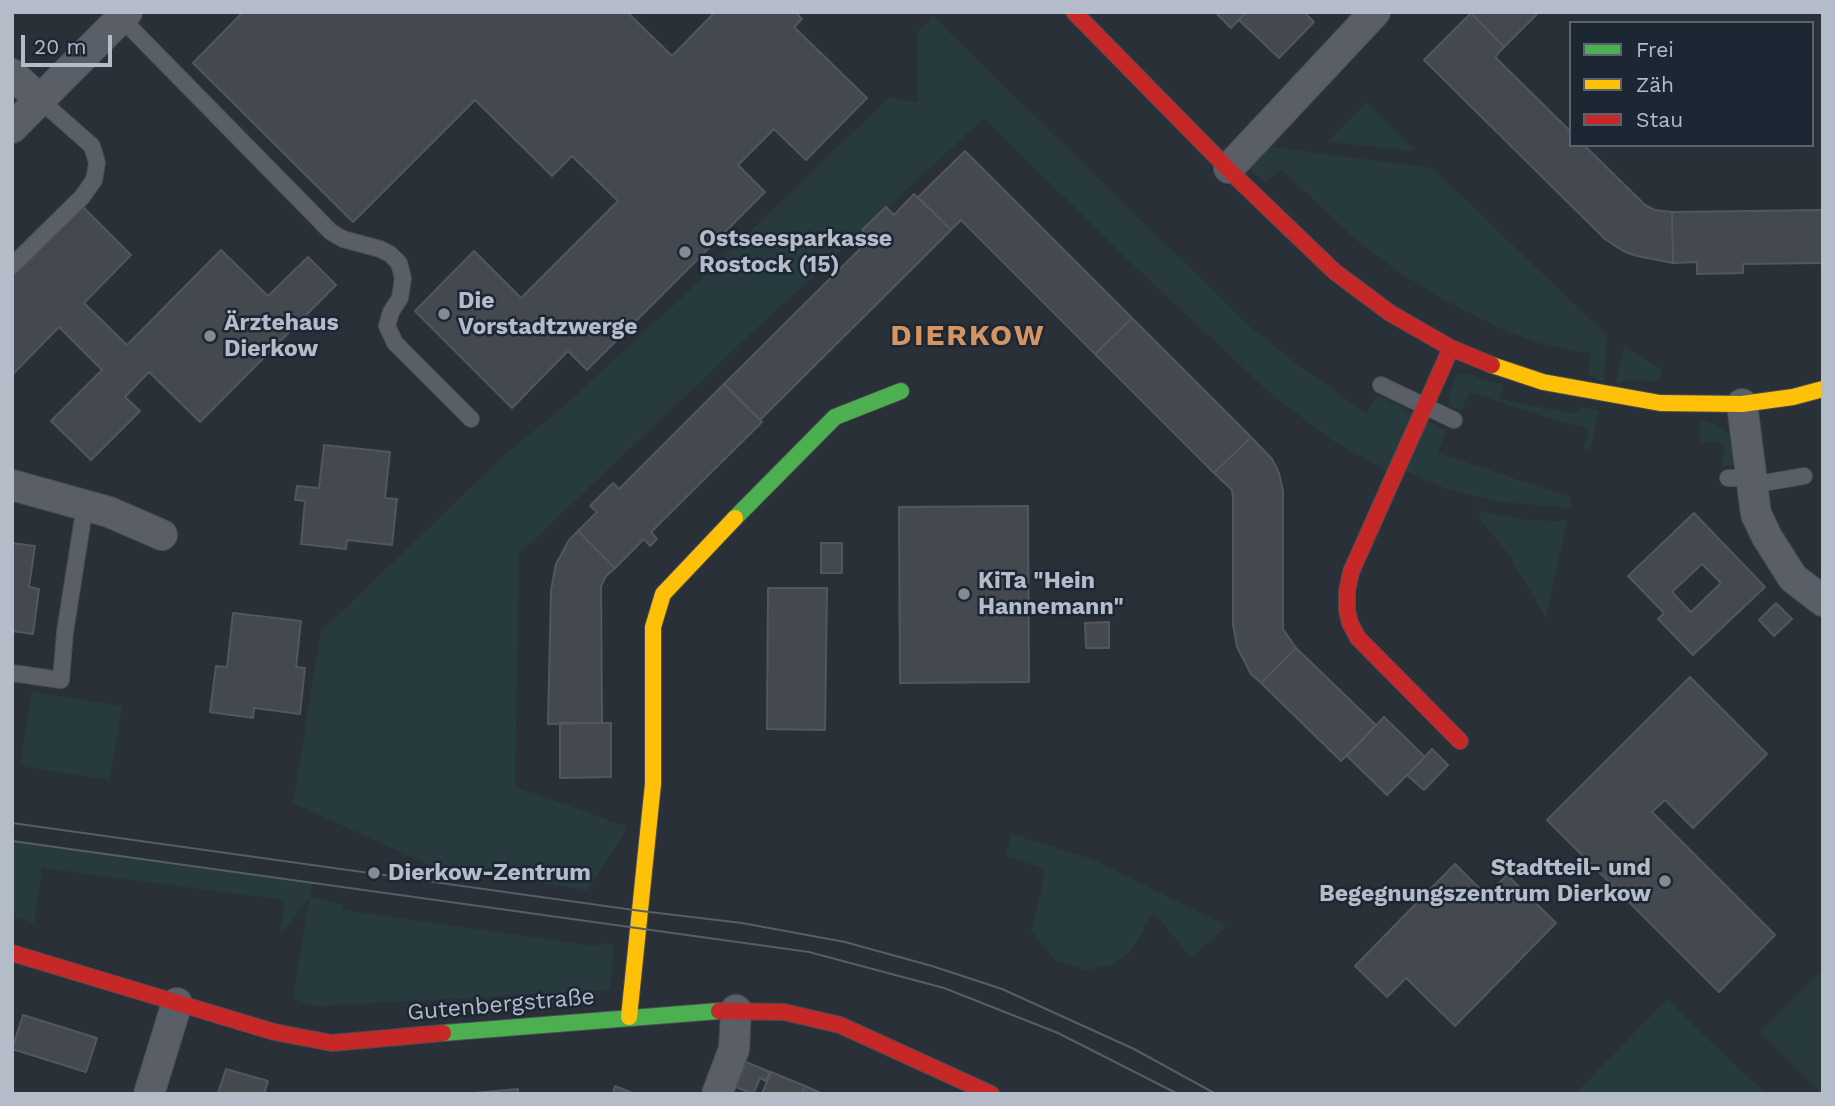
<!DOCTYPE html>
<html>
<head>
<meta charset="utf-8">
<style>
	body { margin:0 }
	#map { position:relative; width:1835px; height:1106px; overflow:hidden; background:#2a3038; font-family:"Work Sans",sans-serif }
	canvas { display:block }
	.frame { position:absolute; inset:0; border:14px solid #b4bcc9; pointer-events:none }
	.legend { position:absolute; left:1569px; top:21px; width:245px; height:126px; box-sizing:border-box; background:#1d2633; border:2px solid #59626f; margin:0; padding:9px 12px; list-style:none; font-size:21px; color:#b4bcc9 }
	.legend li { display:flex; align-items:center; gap:14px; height:35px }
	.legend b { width:35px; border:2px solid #59626f }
	.scale { position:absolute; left:21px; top:35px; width:91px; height:32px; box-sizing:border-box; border:4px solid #b4bcc9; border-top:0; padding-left:9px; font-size:21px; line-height:24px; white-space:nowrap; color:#b4bcc9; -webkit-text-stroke:5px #1d2633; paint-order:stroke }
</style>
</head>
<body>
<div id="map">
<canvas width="1835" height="1106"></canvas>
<div class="frame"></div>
<ul class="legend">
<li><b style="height:9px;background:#4caf50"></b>Frei</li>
<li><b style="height:9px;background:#ffc107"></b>Zäh</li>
<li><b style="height:9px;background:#c62828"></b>Stau</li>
</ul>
<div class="scale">20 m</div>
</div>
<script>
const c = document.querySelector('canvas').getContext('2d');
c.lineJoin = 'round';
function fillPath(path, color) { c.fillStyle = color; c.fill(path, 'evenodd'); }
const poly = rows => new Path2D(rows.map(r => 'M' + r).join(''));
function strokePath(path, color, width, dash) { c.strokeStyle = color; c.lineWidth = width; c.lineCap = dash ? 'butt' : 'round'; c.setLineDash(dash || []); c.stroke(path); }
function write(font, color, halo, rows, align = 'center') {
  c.font = font + ' "Work Sans",sans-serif'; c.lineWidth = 5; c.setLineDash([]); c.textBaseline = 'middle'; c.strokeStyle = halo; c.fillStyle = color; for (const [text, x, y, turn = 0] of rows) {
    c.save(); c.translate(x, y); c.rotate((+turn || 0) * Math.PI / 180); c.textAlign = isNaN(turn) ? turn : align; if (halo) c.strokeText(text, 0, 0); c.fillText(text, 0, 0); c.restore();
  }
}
fillPath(poly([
	[933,16,1249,326,1305,370,1366,413,1377,395,1421,417,1395,475,1333,441,1271,394,1127,259,984,118,742,342,519,554,515,787,628,827,588,890,433,867,293,803,321,631,508,452,562,408,691,289,889,97,918,103,918,31],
	[1367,102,1416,151,1328,142],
	[1271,147,1432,168,1607,335,1604,382,1588,374,1591,354,1534,342,1500,328,1454,305,1403,275,1355,239,1281,169,1265,183,1249,168],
	[1624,346,1662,370,1659,382,1629,379,1616,384],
	[1456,374,1468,374,1503,385,1500,398,1517,403,1578,414,1581,407,1599,410,1590,450,1584,449,1589,429,1584,427,1545,417,1470,392,1461,411,1451,406,1448,397],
	[1700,418,1717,425,1729,435,1738,464,1722,467,1724,443,1699,442],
	[1428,421,1446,430,1438,453,1572,498,1570,508,1502,502,1449,490,1403,470],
	[1477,510,1524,520,1567,521,1546,618,1509,555,1482,521],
	[32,692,122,706,110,780,20,766],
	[1011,834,1092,859,1227,926,1191,958,1154,912,1130,952,1115,964,1086,970,1055,960,1031,931,1046,870,1006,856],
	[12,841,312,884,310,897,342,905,342,910,601,947,602,943,614,945,610,990,316,1006,293,999,309,898,280,935,285,900,42,868,34,923,12,916],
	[1823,969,1823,1094,1822,1094,1760,1032],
	[1667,999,1710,1041,1766,1094,1575,1094]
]), '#273a3e');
const building = poly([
	[243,12,627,12,672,56,715,12,795,12,802,19,794,27,867,98,806,160,774,129,738,165,765,192,587,370,568,351,512,408,415,311,474,251,521,298,618,201,572,156,552,176,475,100,353,222,193,63,243,12],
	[1215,12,1246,12,1231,28,1215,12],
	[1246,12,1304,12,1314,22,1279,58,1239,20,1246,12],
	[1470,12,1539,12,1504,47,1470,12],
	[1471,13,1504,47,1495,57,1571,132,1571,145,1584,145,1645,205,1655,210,1672,212,1673,263,1637,256,1623,251,1605,239,1424,60,1471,13],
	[965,151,1132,318,1095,354,961,220,951,230,918,197,965,151],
	[914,194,951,230,760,420,724,384,870,239,862,230,886,207,894,215,914,194],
	[81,205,131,255,84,303,127,345,221,250,268,296,308,257,336,285,200,422,149,372,125,397,140,411,91,460,51,421,102,370,59,327,12,375,12,274,81,205],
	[1823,210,1823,263,1743,264,1743,273,1697,274,1697,262,1673,263,1672,212,1823,210],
	[1132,318,1251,437,1214,473,1095,354,1132,318],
	[724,384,762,422,651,532,657,539,650,546,644,539,615,568,578,531,597,512,590,506,613,483,619,489,724,384],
	[1251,437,1272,459,1279,473,1283,491,1283,629,1296,648,1261,683,1251,674,1237,647,1233,624,1233,497,1232,490,1214,473,1251,437],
	[324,445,390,452,385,498,397,499,392,545,347,540,346,549,301,544,305,501,295,500,297,486,319,488,324,445],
	[1028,506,1029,682,900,683,899,507,1028,506],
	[1694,513,1765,587,1693,655,1658,619,1664,613,1628,576,1694,513],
	[1702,564,1721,583,1691,612,1672,592,1702,564],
	[578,531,615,568,606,576,601,586,602,723,548,724,551,590,556,564,569,540,578,531],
	[12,543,35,546,29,587,39,589,33,634,12,631,12,543],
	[821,543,842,543,842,573,821,573,821,543],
	[768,588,827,588,825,730,767,729,768,588],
	[1776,603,1792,619,1774,636,1759,620,1776,603],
	[233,613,301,621,296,667,305,668,300,714,254,708,253,718,210,712,216,666,227,667,233,613],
	[1109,622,1109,648,1086,648,1085,623,1109,622],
	[1296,648,1376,725,1341,761,1261,683,1296,648],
	[1690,677,1767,754,1693,828,1665,800,1652,812,1775,935,1719,992,1547,820,1690,677],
	[1384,717,1425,757,1387,795,1347,756,1384,717],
	[560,723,611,723,611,777,560,778,560,723],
	[1432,749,1448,765,1424,790,1407,775,1432,749],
	[1455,864,1487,896,1507,875,1556,923,1455,1026,1406,978,1387,997,1355,966,1455,864],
	[23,1015,97,1038,86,1072,12,1049,23,1015],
	[746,1062,770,1072,766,1081,760,1078,753,1094,736,1087,746,1062],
	[226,1069,268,1081,264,1094,218,1093,226,1069],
	[771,1072,805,1086,802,1094,762,1094,771,1072],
	[615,1086,635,1094,613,1094,615,1086],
	[805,1086,823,1094,802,1094,805,1086],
	[518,1089,518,1094,464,1094,518,1089]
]);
fillPath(building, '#444950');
strokePath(building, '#52575f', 2);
const lane = poly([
	[121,18,331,232,343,239,380,249,390,254,399,263,403,278,400,298,391,312,387,326,395,343,471,419],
	[12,266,82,197,94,180,97,163,92,146,40,100],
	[1381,385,1454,420],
	[1728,478,1751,478],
	[1752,485,1804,476],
	[12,673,61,680,65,632,85,505]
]);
const street = poly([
	[12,74,40,100],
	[12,128,127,12],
	[1229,168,1375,12],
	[1742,404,1756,514,1767,537,1793,578,1823,601],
	[12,485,109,512,162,535],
	[149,1094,177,1003],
	[717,1094,734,1049,736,1010]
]);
const fast = poly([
	[735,518,835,417,901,391],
	[443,1033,719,1011]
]);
const slow = poly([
	[1492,365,1543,382,1660,403,1742,404,1793,397,1823,389],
	[629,1017,653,784,653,627,663,594,735,518]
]);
const jam = poly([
	[1074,12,1239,180,1335,272,1390,313,1451,348,1492,365],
	[1451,348,1351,572,1347,591,1347,610,1350,623,1358,638,1460,741],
	[12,953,274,1032,332,1043,443,1033],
	[719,1011,784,1012,840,1025,991,1094]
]);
strokePath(lane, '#484c53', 18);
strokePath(street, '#484c53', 32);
strokePath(fast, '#484c53', 18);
strokePath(slow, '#484c53', 18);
strokePath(jam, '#484c53', 18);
strokePath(lane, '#5a5e66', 16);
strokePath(street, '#5a5e66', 30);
strokePath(fast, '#4caf50', 16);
strokePath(slow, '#ffc107', 16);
strokePath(jam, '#c62828', 16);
strokePath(poly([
	[12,823,641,911,742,923,845,942,932,966,1002,989,1134,1049,1216,1094],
	[12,841,809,952,944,988,1058,1033,1178,1094]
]), '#595d64', 2);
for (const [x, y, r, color] of [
	[685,252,7,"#848b96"],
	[444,314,7,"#848b96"],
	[210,336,7,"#848b96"],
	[964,594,7,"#848b96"],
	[374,873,7,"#848b96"],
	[1665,881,7,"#848b96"]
]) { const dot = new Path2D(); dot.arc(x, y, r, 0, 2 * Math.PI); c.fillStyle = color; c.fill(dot); strokePath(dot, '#1d2633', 2.5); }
write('bold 23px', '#b4bcc9', '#1d2633', [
	["Ostseesparkasse",699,239],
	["Rostock (15)",699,265],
	["Die",458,301],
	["Vorstadtzwerge",458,327],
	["Ärztehaus",224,323],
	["Dierkow",224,349],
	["KiTa \"Hein",978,581],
	["Hannemann\"",978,607],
	["Stadtteil- und",1651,868,"right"],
	["Begegnungszentrum Dierkow",1651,894,"right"],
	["Dierkow-Zentrum",388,873]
], 'left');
write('23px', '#b4bcc9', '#1d2633', [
	["Gutenbergstraße",501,1005,-5]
]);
c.letterSpacing = '2px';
write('bold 30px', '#d59563', '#1d2633', [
	["DIERKOW",968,336]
]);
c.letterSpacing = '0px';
</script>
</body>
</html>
